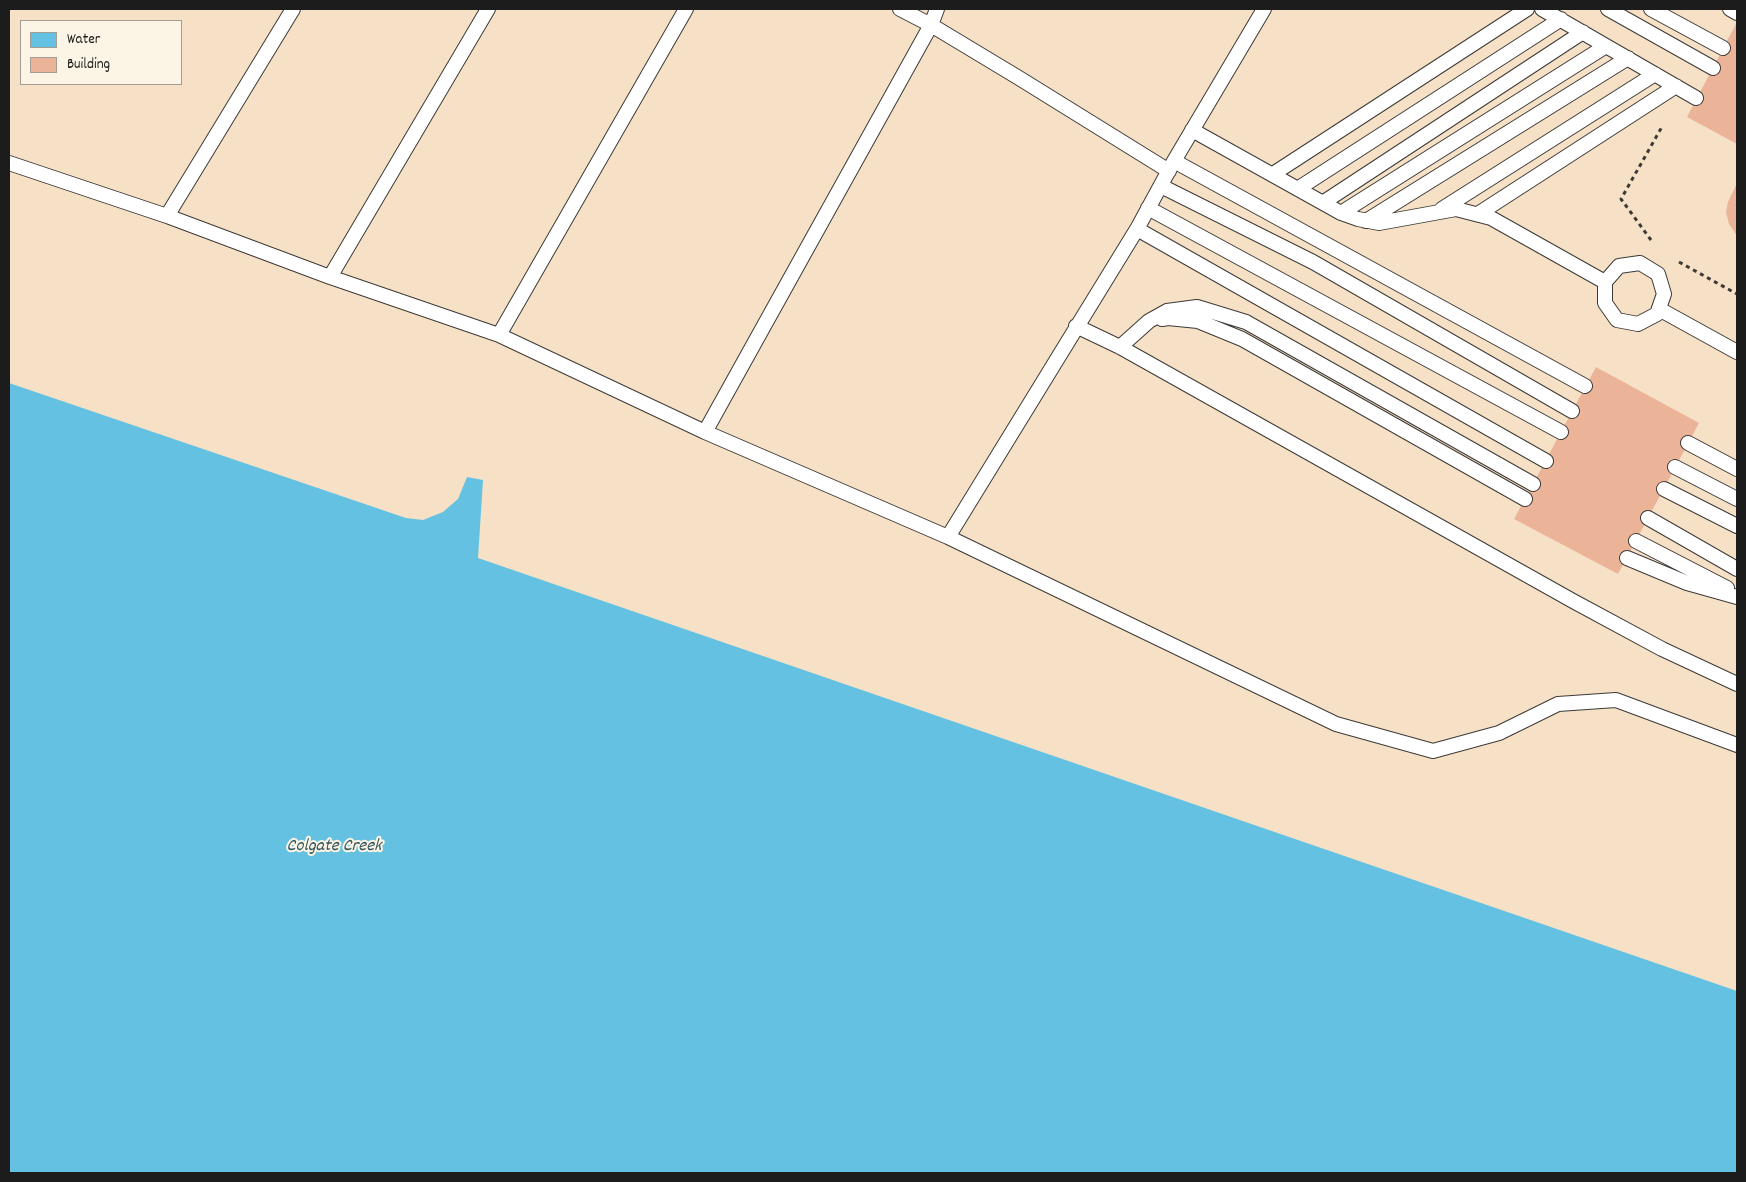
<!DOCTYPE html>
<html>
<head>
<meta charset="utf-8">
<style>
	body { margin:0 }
	#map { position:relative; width:1746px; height:1182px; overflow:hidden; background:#f6e1c7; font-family:Dekko,sans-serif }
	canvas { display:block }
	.frame { position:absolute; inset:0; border:10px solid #1c1c1c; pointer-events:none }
	.legend { position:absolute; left:20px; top:20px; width:162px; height:65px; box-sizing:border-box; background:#fcf5e5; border:1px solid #a29e95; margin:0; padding:6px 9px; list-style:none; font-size:15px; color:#1c1c1c }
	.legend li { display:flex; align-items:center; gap:10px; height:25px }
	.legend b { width:25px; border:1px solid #a29e95 }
</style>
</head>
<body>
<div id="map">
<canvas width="1746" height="1182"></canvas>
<div class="frame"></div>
<ul class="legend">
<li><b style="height:14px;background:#64c1e2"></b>Water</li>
<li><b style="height:14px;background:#ebb499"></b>Building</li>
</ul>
</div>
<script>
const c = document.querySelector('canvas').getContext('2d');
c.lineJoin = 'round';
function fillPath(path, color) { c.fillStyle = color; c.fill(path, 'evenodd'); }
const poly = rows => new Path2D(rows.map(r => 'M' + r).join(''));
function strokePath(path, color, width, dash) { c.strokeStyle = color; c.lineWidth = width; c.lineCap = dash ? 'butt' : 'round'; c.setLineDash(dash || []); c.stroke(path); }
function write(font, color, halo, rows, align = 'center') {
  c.font = font + ' Dekko,sans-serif'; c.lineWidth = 4; c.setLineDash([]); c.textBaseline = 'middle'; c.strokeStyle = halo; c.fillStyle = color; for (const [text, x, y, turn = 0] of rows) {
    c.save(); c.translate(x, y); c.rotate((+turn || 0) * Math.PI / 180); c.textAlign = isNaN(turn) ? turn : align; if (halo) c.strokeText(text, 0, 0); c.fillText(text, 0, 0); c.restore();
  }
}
fillPath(poly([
	[9,383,406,518,423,520,443,512,458,499,467,477,483,480,478,558,1737,991,1737,1173,9,1173]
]), '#64c1e2');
fillPath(poly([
	[1737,22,1737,144,1687,117],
	[1737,183,1737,236,1729,224,1726,212,1728,202],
	[1596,367,1699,423,1618,574,1514,519]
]), '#ebb499');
const lane = poly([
	[900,9,931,25,1019,78,1169,171],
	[1542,9,1696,98],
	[1608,9,1713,68],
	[1651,9,1723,48],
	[1730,9,1737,13],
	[1192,130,1341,213,1358,219,1379,223,1456,209,1491,218,1605,282],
	[1174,161,1585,386],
	[9,163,167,216,330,277,499,335,705,432,948,537,1336,724,1433,751,1499,733,1558,704,1616,700,1737,745],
	[1273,174,1527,9],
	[1161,186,1313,262,1572,411],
	[1299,188,1561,19],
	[1324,202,1583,32],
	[1148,208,1561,432],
	[1442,209,1655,74],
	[1341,213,1606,46],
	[1478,214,1676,86],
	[167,216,293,9],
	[1366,221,1628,58],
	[1137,229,1546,461],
	[1640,263,1658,274,1664,294,1657,314,1638,324,1617,320,1605,303,1605,282,1619,266,1640,263],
	[330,277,488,9],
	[1659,309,1737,352],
	[1162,319,1168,318,1198,321,1242,339,1525,499],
	[1076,326,1120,347,1573,601,1662,649,1737,684],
	[499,335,686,9],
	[1120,347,1149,321,1167,311,1197,307,1246,322,1533,484],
	[705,432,931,25,937,9],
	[1688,443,1737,469],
	[1675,467,1737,499],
	[1664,489,1737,526],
	[1648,518,1737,569],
	[948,537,1137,229,1174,161,1264,9],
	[1636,541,1727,588],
	[1627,558,1687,583,1737,597]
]);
strokePath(lane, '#3d3a36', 16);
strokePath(poly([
	[1651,240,1621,199,1663,125],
	[1679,262,1737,294]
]), '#3d3a36', 3, [4, 4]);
strokePath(lane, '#fff', 14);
write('italic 18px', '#355661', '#fcf5e5', [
	["Colgate Creek",334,848]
]);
</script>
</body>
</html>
